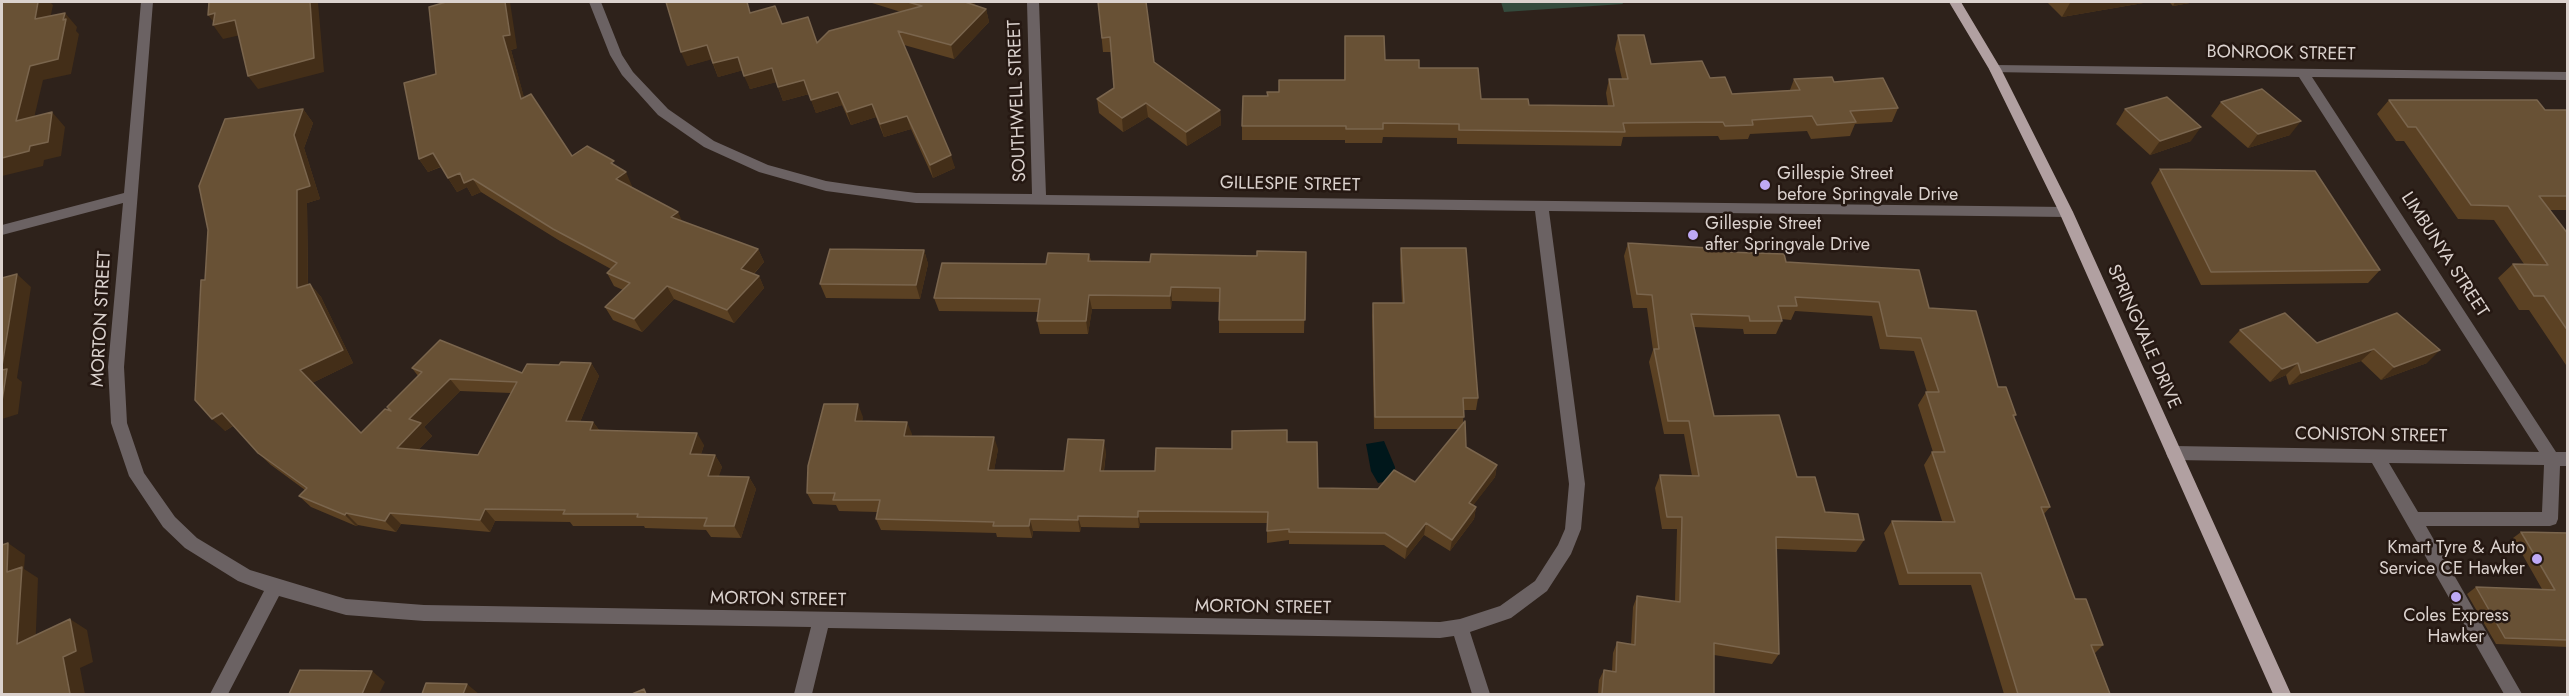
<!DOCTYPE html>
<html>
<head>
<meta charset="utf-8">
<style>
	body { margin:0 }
	#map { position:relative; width:2569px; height:696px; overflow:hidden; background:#2e221b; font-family:Jost,sans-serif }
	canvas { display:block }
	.frame { position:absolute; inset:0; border:3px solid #dbd2ce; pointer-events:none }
</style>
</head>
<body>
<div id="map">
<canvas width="2569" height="696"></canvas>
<div class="frame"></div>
</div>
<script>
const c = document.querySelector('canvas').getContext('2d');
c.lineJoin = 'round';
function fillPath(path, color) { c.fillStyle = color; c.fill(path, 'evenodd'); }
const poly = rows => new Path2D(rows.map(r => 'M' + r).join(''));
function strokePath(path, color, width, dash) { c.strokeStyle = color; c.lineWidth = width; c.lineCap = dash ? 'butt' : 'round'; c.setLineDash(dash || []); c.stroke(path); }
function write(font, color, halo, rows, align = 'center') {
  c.font = font + ' Jost,sans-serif'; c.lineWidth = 5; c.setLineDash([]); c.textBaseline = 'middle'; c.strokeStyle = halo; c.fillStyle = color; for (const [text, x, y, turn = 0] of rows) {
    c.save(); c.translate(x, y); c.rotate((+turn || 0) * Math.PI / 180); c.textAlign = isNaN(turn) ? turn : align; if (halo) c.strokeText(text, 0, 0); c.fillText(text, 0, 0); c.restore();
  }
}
fillPath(poly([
	[1501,2,1622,2,1623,4,1504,12]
]), '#344b3d');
fillPath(poly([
	[1384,441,1395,467,1395,480,1378,483,1371,471,1366,444]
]), '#00171b');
fillPath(poly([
	[141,2,153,2,124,367,127,423,144,473,175,517,197,538,250,570,346,599,424,605,1440,622,1460,619,1500,606,1535,581,1558,545,1565,529,1569,484,1535,211,916,203,826,191,759,172,704,147,658,115,622,75,610,55,589,2,601,2,622,55,633,72,668,109,714,141,768,165,826,181,860,186,916,193,1032,194,1027,2,1039,2,1046,195,2066,207,2073,212,2066,217,1549,211,1585,484,1581,529,1571,554,1547,591,1511,618,1470,632,1490,694,1472,694,1454,636,1440,638,828,628,812,694,794,694,811,627,424,621,346,615,279,596,228,694,210,694,264,591,238,581,185,548,163,527,129,476,111,423,108,367,123,203,2,235,2,225,124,193,141,2],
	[1995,65,2568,72,2568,80,2312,77,2556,452,2568,452,2568,466,2560,466,2558,519,2556,524,2550,526,2426,526,2522,694,2504,694,2372,463,2174,460,2168,458,2166,453,2168,448,2174,446,2539,452,2299,77,1991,72,1989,69,1991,66,1995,65],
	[2389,463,2544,465,2542,512,2418,512,2389,463]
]), '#6b6263');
fillPath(poly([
	[1949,2,1961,2,2001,69,2073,212,2291,694,2273,694,2059,212,1989,69,1949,2]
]), '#b1a0a1');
fillPath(poly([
	[446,2,517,48,511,50,524,98,572,156,617,167,632,186,631,187,682,221,758,249,764,262,754,274,759,276,764,288,734,323,674,299,642,332,613,320,605,307,623,290,614,286,607,273,611,269,560,241,481,192,472,196,467,187,457,192,441,167,428,172,419,159,436,74],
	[872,2,976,2,973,4,986,9,989,22,954,59,904,45,955,168,933,178,911,129,884,137,876,117,851,125,842,105,816,113,809,94,783,101,776,82,750,89,743,70,718,77,711,59,687,66,751,12,782,24,817,43,901,12,872,3],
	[1098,2,1154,62,1220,110,1221,125,1187,146,1148,117,1123,132,1099,113,1097,99,1114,88,1111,52,1103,52],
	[2047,2,2149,2,2062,17],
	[2169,2,2195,2,2173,6],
	[1618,35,1651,64,1710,78,1732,94,1790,90,1794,79,1834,82,1898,108,1892,122,1855,124,1850,136,1811,139,1807,131,1750,134,1748,139,1720,140,1718,136,1623,137,1621,146,1457,144,1457,138,1383,137,1382,143,1345,143,1345,140,1242,140,1242,126,1267,96,1279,92,1344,80,1345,36,1385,60,1419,68,1481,99,1529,105,1608,106,1606,93,1609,79,1622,79,1615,49],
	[2389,100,2545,110,2568,110,2568,210,2550,210,2568,234,2568,368,2529,310,2519,310,2498,278,2513,264,2524,264,2494,220,2458,219,2404,141,2396,141,2377,114],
	[2221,102,2290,135,2248,148,2211,116],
	[303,109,313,123,304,148,320,199,307,203,308,285,310,284,321,297,353,363,312,383,361,433,390,411,418,376,412,368,522,373,559,365,591,363,599,376,580,422,593,422,599,430,704,445,701,454,715,455,722,467,718,477,749,477,756,489,741,538,711,537,706,530,645,528,644,526,573,526,570,522,495,521,490,532,401,524,396,532,358,525,356,526,311,507,299,496,305,490,271,465,258,453,233,426,225,431,205,280],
	[460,391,511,393,478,455,418,450,432,436,424,427],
	[2125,109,2191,141,2150,155,2116,124],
	[2160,169,2380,270,2368,283,2201,285,2151,183],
	[1628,243,1726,252,1786,262,1929,308,1998,387,2016,415,2014,417,2050,507,2044,514,2075,599,2103,645,2095,653,2110,694,2004,694,1971,585,1899,585,1884,533,1892,521,1942,521,1924,465,1932,452,1933,452,1918,405,1926,392,1927,392,1914,351,1880,349,1872,316,1795,311,1791,320,1781,319,1782,321,1776,334,1744,334,1743,329,1694,327,1714,416,1797,477,1825,512,1864,540,1856,552,1776,549,1779,654,1772,664,1714,655,1714,694,1598,694,1599,680,1604,670,1612,671,1613,653,1617,642,1631,644,1633,607,1637,596,1675,602,1677,529,1662,529,1655,488,1660,475,1692,476,1684,434,1664,434,1649,362,1653,350,1647,308,1633,308,1624,256],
	[1401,248,1478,398,1476,410,1464,410,1463,422,1466,447,1497,465,1495,477,1473,505,1476,507,1474,519,1450,551,1424,535,1405,559,1384,545,1289,544,1289,540,1267,543,1267,523,1140,523,1139,528,1081,527,1080,532,1033,531,1032,538,997,537,996,533,881,530,876,519,877,512,839,511,836,505,813,504,807,493,863,417,862,421,912,434,911,436,998,449,994,470,1064,471,1106,452,1104,471,1155,471,1232,449,1287,442,1318,488,1378,489,1415,482,1458,429,1374,429,1372,315,1373,303,1402,303,1400,260],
	[924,250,928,264,920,299,826,298,820,284],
	[1306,252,1304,333,1219,333,1219,320,1220,302,1172,301,1171,309,1092,309,1088,334,1040,334,1037,321,1038,312,939,311,934,298,1046,264,1089,254,1091,261,1150,262],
	[2397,313,2427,363,2381,380,2361,361,2289,385,2286,375,2270,382,2229,342,2240,330,2317,343],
	[2521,532,2568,533,2568,647,2496,644,2467,594,2476,587,2542,589,2513,538]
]), '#5b4123');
fillPath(poly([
	[38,2,50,2,53,5,47,34,35,19],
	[310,2,318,2,324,72,258,89,248,76],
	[505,2,510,2,517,48,511,50,528,112,521,99,503,36],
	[962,2,976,2,965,14],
	[2076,2,2149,2,2062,17,2070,3],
	[2175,2,2195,2,2173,6],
	[986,9,989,22,954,59,951,45],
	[65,13,77,27,76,31,79,34,71,74,43,80,30,135,16,121,30,66,63,20],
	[215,13,235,20,245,34,223,39,213,25,215,24,208,15],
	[707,45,713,59,687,66,681,52],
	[738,57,744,70,718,77,713,63],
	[772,68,777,82,750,89,744,76],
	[804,80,809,94,783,101,778,87],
	[838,92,842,105,816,113,811,100],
	[1146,103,1148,117,1123,132,1122,118],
	[872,104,876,117,851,125,847,112],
	[303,109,313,123,304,148,320,199,307,203,308,301,297,288,294,135],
	[1220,110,1221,125,1187,146,1186,132],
	[52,112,65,127,61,156,44,160,43,166,2,176,2,158,30,146],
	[907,116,911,129,884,137,880,124],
	[2301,121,2290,135,2248,148,2258,134],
	[2201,127,2191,141,2150,155,2160,141],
	[433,153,442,166,428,172,419,159],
	[951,155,955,168,933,178,930,165],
	[626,172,632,186,623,192,616,179],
	[460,173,473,179,481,192,472,196,467,187,457,192,448,178],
	[678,212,684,225,671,217],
	[758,249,764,262,747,281,741,269],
	[924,250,928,264,920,299,916,285],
	[17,274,31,287,17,378,22,382,18,414,2,419,2,366],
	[759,276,764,288,734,323,727,310],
	[310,284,321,297,353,363,312,383,300,370],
	[667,286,674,299,642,332,634,319],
	[1171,287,1172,301,1171,309,1170,296],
	[1089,295,1092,309,1088,334,1086,321],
	[2374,349,2361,361,2289,385,2301,373],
	[2440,350,2427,363,2381,380,2394,367],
	[591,363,599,376,575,434,566,421],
	[2298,363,2286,375,2270,382,2282,369],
	[450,379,460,391,424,427,432,436,408,460,397,448,409,419],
	[858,404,863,417,860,433,855,421],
	[222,413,234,425,225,431,212,419],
	[593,422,602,434,590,430],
	[907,422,912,434,908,448,904,436],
	[697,433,704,445,697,466,690,454],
	[994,437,998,449,992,482,988,470],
	[1104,440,1106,452,1102,483,1100,471],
	[715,455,722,467,715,488,708,476],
	[1497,465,1495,477,1466,515,1469,503],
	[749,477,756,489,741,538,734,526],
	[1476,507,1474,519,1450,551,1452,540],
	[485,509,495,521,490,532,480,520],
	[1138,511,1140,523,1139,528,1138,517],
	[346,513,358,525,356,526,345,515],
	[390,513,401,524,396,532,385,521],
	[1078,516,1081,527,1080,532,1078,520],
	[1030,519,1033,531,1032,538,1029,526],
	[1426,523,1424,535,1405,559,1407,547],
	[8,543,25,555,24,569,38,578,35,655,17,644,7,572],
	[70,619,87,630,93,662,80,668,85,694,70,694,63,657],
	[372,671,385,682,379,694,362,694],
	[467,684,479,694,463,694]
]), '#432e18');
const building = poly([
	[2,2,38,2,35,19,65,13,63,20,66,19,58,59,30,66,16,121,52,112,48,142,30,146,29,151,2,158,2,2],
	[209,2,310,2,314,58,248,76,235,20,213,25,215,13,208,15,209,2],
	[446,2,505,2,510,35,503,36,521,99,531,94,572,156,587,146,614,161,611,163,626,172,616,179,678,212,671,217,758,249,741,269,759,276,727,310,667,286,634,319,605,307,630,283,607,273,617,263,553,229,473,179,464,183,460,173,448,178,433,153,419,159,404,83,436,74,429,7,446,2],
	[666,2,747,2,750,13,775,6,782,24,808,17,817,43,829,31,922,6,908,2,965,2,986,9,951,45,898,31,951,155,930,165,907,116,880,124,872,104,847,112,838,92,811,100,804,80,778,87,772,68,744,76,738,57,713,63,707,45,681,52,666,2],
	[1098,2,1146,2,1154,62,1220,110,1186,132,1146,103,1122,118,1097,99,1114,88,1110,37,1102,38,1098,2],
	[1618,35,1644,35,1651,64,1702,61,1710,78,1725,77,1732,94,1800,90,1794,79,1832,77,1834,82,1883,78,1898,108,1850,111,1856,122,1817,125,1812,116,1752,120,1753,125,1725,126,1723,122,1623,123,1625,132,1459,130,1459,124,1383,123,1383,129,1346,129,1346,126,1242,126,1243,96,1268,96,1267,92,1279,92,1279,80,1345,80,1345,36,1384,36,1385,60,1419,60,1419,68,1478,68,1481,99,1528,99,1529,105,1614,106,1609,79,1628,79,1618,35],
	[2262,89,2301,121,2258,134,2221,102,2262,89],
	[2167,97,2201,127,2160,141,2125,109,2167,97],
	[2389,100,2537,100,2545,110,2568,110,2568,196,2539,196,2568,234,2568,331,2544,296,2534,296,2513,264,2548,265,2508,206,2471,205,2416,127,2408,127,2389,100],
	[303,109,294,135,310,186,297,190,297,288,310,284,343,350,300,370,361,433,385,409,391,411,387,407,422,372,412,368,440,340,522,373,527,364,559,365,561,362,591,363,566,421,593,422,590,430,697,433,690,454,715,455,708,476,749,477,734,526,704,526,707,518,637,517,638,514,563,514,565,510,485,509,480,520,390,513,385,521,346,513,345,515,299,496,307,488,258,453,222,413,212,419,195,400,201,280,205,280,208,230,199,186,225,119,303,109],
	[450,379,517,382,478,455,397,448,421,423,409,419,450,379],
	[2160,169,2315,171,2380,270,2211,272,2160,169],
	[1628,243,1725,249,1726,252,1784,254,1786,262,1919,270,1929,308,1976,311,1998,387,2006,387,2016,415,2013,415,2050,507,2041,507,2075,599,2086,599,2103,645,2091,645,2110,694,2018,694,1981,573,1908,573,1892,521,1955,522,1932,452,1945,452,1926,392,1939,392,1921,338,1887,336,1879,302,1795,297,1797,306,1778,306,1782,321,1750,321,1749,316,1691,314,1714,416,1779,415,1797,477,1815,477,1825,512,1858,514,1864,540,1776,537,1779,654,1714,643,1714,694,1602,694,1604,670,1616,672,1617,642,1635,645,1637,596,1680,602,1682,517,1667,517,1660,475,1699,476,1689,421,1668,421,1654,349,1659,349,1652,295,1637,294,1628,243],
	[1401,248,1466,248,1478,398,1463,398,1464,417,1375,417,1373,303,1404,303,1401,248],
	[830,249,924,250,916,285,820,284,830,249],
	[1257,251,1306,252,1305,320,1219,320,1220,288,1171,287,1170,296,1089,295,1086,321,1037,321,1040,299,934,298,942,263,1046,264,1048,253,1089,254,1088,261,1150,262,1151,254,1257,256,1257,251],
	[17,274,2,366,2,278,17,274],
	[2285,313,2317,343,2397,313,2440,350,2394,367,2374,349,2301,373,2298,363,2282,369,2240,330,2285,313],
	[7,369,2,401,2,402,2,370,7,369],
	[824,404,858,404,855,421,907,422,904,436,994,437,988,470,1064,471,1068,439,1104,440,1100,471,1155,471,1156,448,1232,449,1232,431,1287,430,1287,442,1317,442,1318,488,1378,489,1394,470,1415,482,1465,421,1466,447,1497,465,1469,503,1476,507,1452,540,1426,523,1407,547,1385,533,1289,532,1289,529,1267,531,1268,512,1138,511,1138,517,1078,516,1078,520,1030,519,1029,526,993,526,994,522,876,519,880,500,833,500,835,493,807,493,808,466,824,404],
	[2521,532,2568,533,2568,640,2505,638,2476,587,2555,590,2521,532],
	[8,543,7,572,22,567,17,644,70,619,76,651,63,657,70,694,2,694,2,545,8,543],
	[300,670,372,671,362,694,422,694,426,683,467,684,463,694,289,694,300,670],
	[644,689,646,694,632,694,644,689]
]);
fillPath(building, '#685135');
strokePath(building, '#7a654d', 1.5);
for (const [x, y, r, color] of [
	[1765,185,6,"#bea9f5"],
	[1693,235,6,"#bea9f5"],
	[2537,559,6,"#bea9f5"],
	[2456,597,6,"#bea9f5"]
]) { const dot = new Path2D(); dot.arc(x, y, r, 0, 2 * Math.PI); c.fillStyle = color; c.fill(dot); strokePath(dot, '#251812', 2); }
write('18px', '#dbd2ce', '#251812', [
	["BONROOK STREET",2281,54,1],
	["SOUTHWELL STREET",1018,101,-92],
	["GILLESPIE STREET",1290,185,1],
	["LIMBUNYA STREET",2444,255,57],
	["MORTON STREET",102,319,-87],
	["SPRINGVALE DRIVE",2143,337,66],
	["CONISTON STREET",2371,436,1],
	["MORTON STREET",778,600,1],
	["MORTON STREET",1263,608,1]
]);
write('18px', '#dbd2ce', '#251812', [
	["Gillespie Street",1777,175],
	["before Springvale Drive",1777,196],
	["Gillespie Street",1705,225],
	["after Springvale Drive",1705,246],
	["Kmart Tyre & Auto",2525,549,"right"],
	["Service CE Hawker",2525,570,"right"],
	["Coles Express",2456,617,"center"],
	["Hawker",2456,638,"center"]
], 'left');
</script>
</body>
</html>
